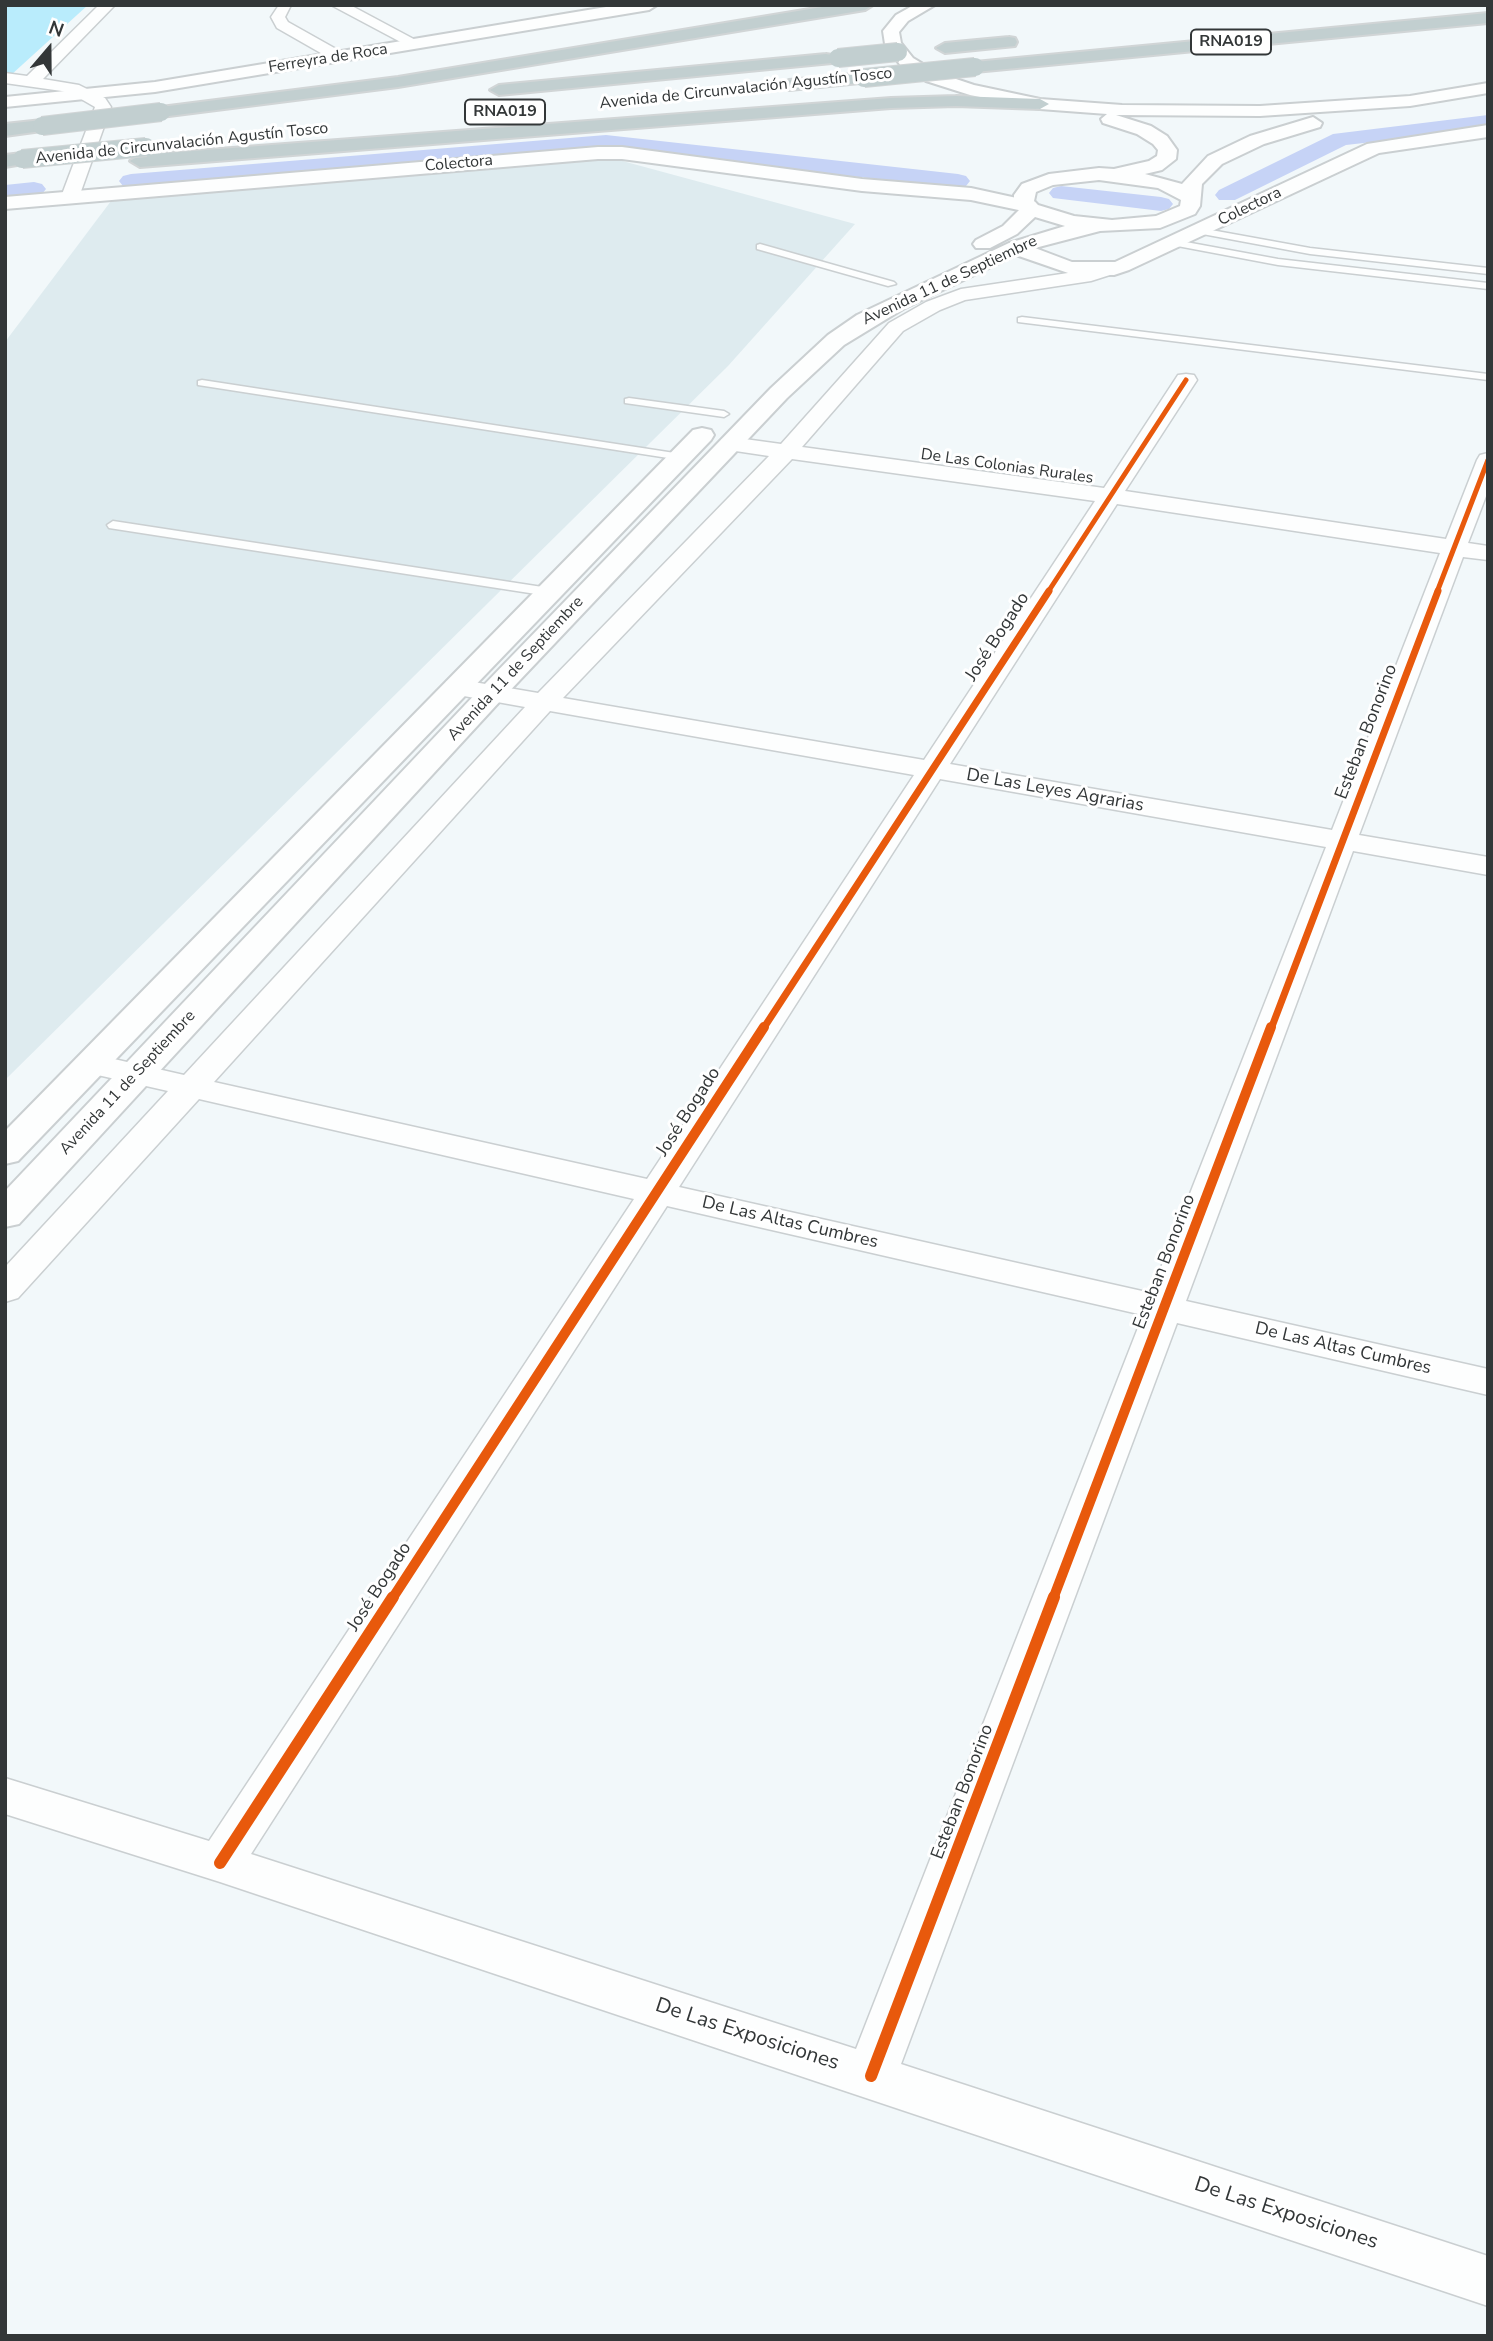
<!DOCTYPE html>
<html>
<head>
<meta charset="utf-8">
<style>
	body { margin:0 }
	#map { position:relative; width:1493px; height:2341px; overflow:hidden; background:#f2f8fa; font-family:"Nunito Sans",sans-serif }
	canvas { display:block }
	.frame { position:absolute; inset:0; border:7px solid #333738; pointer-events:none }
	.north { position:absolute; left:14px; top:14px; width:70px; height:70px; -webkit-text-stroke:5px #fff; paint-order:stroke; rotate:20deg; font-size:19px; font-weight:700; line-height:28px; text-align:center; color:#333738 }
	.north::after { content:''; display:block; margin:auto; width:24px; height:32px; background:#333738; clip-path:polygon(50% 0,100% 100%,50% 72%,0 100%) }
</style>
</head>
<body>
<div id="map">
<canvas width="1493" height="2341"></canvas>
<div class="frame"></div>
<div class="north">N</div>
</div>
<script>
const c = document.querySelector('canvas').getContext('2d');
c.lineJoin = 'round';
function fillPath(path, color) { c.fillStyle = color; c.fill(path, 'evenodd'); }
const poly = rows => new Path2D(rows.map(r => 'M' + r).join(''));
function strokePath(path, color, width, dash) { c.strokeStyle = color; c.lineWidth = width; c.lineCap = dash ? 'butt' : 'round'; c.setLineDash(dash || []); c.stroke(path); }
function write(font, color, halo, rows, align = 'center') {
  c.font = font + ' "Nunito Sans",sans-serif'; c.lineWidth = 6; c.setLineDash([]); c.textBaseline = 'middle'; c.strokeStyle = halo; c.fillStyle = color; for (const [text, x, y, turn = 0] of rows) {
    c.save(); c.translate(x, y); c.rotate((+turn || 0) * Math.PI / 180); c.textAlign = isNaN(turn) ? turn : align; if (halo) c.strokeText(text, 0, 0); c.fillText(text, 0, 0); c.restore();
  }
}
fillPath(poly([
	[604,156,855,224,728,366,5,1080,5,342,114,197]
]), '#deebef');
fillPath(poly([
	[5,5,88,5,11,75,5,75]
]), '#b9ecfc');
fillPath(poly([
	[1488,115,1488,129,1346,145,1235,200,1219,200,1215,195,1219,190,1333,134,1488,115],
	[606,135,958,174,966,176,970,181,966,186,958,188,606,149,131,188,123,186,119,181,123,176,131,174,606,135],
	[34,182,42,184,46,189,42,194,5,199,5,185,34,182],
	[1061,186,1161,197,1169,199,1173,204,1169,209,1161,211,1053,198,1049,193,1053,188,1061,186]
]), '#c6d3f6');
const service = poly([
	[1200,228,1310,248,1488,268,1488,274,1310,254,1197,233,1197,229,1200,228],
	[1175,240,1278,259,1488,283,1488,289,1278,265,1172,245,1170,243,1175,240],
	[760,244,894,282,896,284,888,286,757,249,757,245,760,244],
	[1022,317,1488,374,1488,380,1018,322,1018,318,1022,317],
	[202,380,681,454,687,457,681,460,198,385,198,381,202,380],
	[629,398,724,411,729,414,724,417,625,403,625,399,629,398],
	[113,521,549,588,555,592,549,596,109,528,107,525,113,521]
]);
const minor = poly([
	[99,5,115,5,43,79,79,85,105,98,111,107,79,197,70,202,61,197,95,107,69,92,5,83,5,73,27,76,99,5],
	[279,5,291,5,285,17,288,22,345,54,347,57,345,60,333,60,277,28,271,17,279,5],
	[331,5,350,5,423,44,420,47,410,47,331,5],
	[1106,264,1116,270,1113,274,1091,281,965,300,940,310,903,331,802,447,1104,488,1178,375,1186,374,1194,375,1197,380,1125,491,1446,539,1477,460,1480,455,1488,453,1488,491,1468,543,1488,546,1488,560,1463,557,1359,835,1488,857,1488,875,1353,851,1186,1301,1488,1369,1488,1395,1177,1323,901,2064,1488,2256,1488,2306,220,1882,5,1814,5,1778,209,1841,634,1199,199,1099,18,1298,5,1302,5,1267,168,1091,80,1071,75,1064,80,1057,92,1054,184,1075,525,707,447,693,443,687,447,681,456,679,538,693,769,456,722,449,719,444,722,439,730,437,781,444,889,323,926,302,961,289,1088,270,1106,264],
	[792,459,1095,501,924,760,563,698,792,459],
	[1117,504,1440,553,1332,830,950,764,1117,504],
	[550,711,914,775,647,1179,214,1082,550,711],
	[940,779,1326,847,1151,1293,679,1187,940,779],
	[667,1206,1143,1315,856,2049,251,1854,667,1206]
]);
const tertiary = poly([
	[618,5,657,5,649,10,155,92,5,107,5,97,155,82,618,5],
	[598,147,622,147,862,179,971,188,1035,202,1038,206,1035,210,1028,212,971,200,862,191,622,159,598,159,5,209,5,197,598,147]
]);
const secondary = poly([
	[914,5,935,5,908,21,899,32,901,43,913,58,938,73,974,85,1040,99,1122,105,1260,106,1410,96,1488,83,1488,93,1410,106,1260,116,1116,115,1151,126,1167,136,1177,150,1176,159,1162,170,1145,174,1182,184,1208,156,1250,136,1313,117,1322,123,1320,127,1264,144,1222,164,1202,184,1200,206,1195,214,1160,228,1100,231,1035,248,1072,262,1115,262,1367,144,1488,125,1488,137,1379,153,1129,270,1114,275,1071,274,1016,255,903,309,844,345,787,398,502,699,19,1224,5,1227,5,1191,482,687,771,388,828,335,857,315,1009,243,1065,226,1035,217,1017,234,990,248,976,248,973,244,976,240,1003,226,1020,209,1014,202,1014,195,1022,184,1049,174,1099,168,1114,169,1149,161,1157,156,1158,150,1153,144,1137,134,1103,123,1101,119,1107,114,1040,109,970,95,926,81,901,66,885,44,883,31,896,15,914,5],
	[1099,180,1158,188,1181,200,1180,206,1156,216,1112,220,1074,216,1038,205,1034,201,1036,192,1053,185,1099,180],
	[702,428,711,430,714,435,711,440,18,1161,5,1164,5,1131,693,430,702,428]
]);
const motorway = poly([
	[834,5,873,5,865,10,398,87,161,117,152,112,161,107,398,77,834,5],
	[1488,13,1488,23,975,72,966,67,975,62,1488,13],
	[1009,37,1015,38,1017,42,1015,46,945,53,936,48,945,43,1009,37],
	[826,54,832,55,835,59,832,63,499,95,490,90,499,85,826,54],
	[864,73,873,78,870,82,789,90,780,85,789,80,864,73],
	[956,96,1040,99,1049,104,1040,109,956,106,891,108,140,167,130,161,140,155,891,98,956,96],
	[42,120,49,122,51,126,49,130,5,136,5,124,42,120],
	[22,153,29,155,32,159,29,163,5,167,5,155,22,153]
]);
strokePath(service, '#cacfd1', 3);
strokePath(minor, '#cacfd1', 3);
strokePath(tertiary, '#cacfd1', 4);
strokePath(secondary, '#cacfd1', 4);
strokePath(motorway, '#d1d5d6', 4);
fillPath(service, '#fdfefe');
fillPath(minor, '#fdfefe');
fillPath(tertiary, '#fdfefe');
fillPath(secondary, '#fdfefe');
fillPath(motorway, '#c2cfd0');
const motorwayBridge = poly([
	[838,58,898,52],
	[864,78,975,67],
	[42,126,161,112],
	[22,159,146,147]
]);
strokePath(motorwayBridge, '#d1d5d6', 20, []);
strokePath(motorwayBridge, '#c2cfd0', 18);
strokePath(poly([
	[1048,592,1186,380],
	[1437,592,1488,460]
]), '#e8590c', 5);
strokePath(poly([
	[763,1029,1049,591],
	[1271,1029,1438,591]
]), '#e8590c', 7);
strokePath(poly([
	[392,1599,764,1027],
	[1053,1599,1271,1027]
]), '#e8590c', 10);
strokePath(poly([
	[220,1863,393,1597],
	[871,2076,1054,1597]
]), '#e8590c', 12);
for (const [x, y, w] of [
	[1231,42,80],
	[505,112,80]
]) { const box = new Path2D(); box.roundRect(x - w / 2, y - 12.5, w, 25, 5); c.fillStyle = '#fff'; c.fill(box); strokePath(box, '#333738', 2); }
write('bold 16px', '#333738', null, [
	["RNA019",1231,42],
	["RNA019",505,112]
]);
write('16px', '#333738', '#fff', [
	["Ferreyra de Roca",328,59,-9],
	["Avenida de Circunvalación Agustín Tosco",746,89,-6],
	["Avenida de Circunvalación Agustín Tosco",182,144,-6],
	["Colectora",459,164,-5],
	["Colectora",1250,207,-26],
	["Avenida 11 de Septiembre",950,281,-25],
	["De Las Colonias Rurales",1007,467,8],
	["Avenida 11 de Septiembre",516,669,-47],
	["Avenida 11 de Septiembre",128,1083,-47]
]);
write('18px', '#333738', '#fff', [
	["José Bogado",998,637,-57],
	["Esteban Bonorino",1367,732,-69],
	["De Las Leyes Agrarias",1055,791,10],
	["José Bogado",689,1112,-57],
	["De Las Altas Cumbres",790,1223,13],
	["Esteban Bonorino",1165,1262,-69],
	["De Las Altas Cumbres",1343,1349,13],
	["José Bogado",380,1587,-57],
	["Esteban Bonorino",963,1792,-69]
]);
write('21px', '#333738', '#fff', [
	["De Las Exposiciones",747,2035,18],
	["De Las Exposiciones",1286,2214,18]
]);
</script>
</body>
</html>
